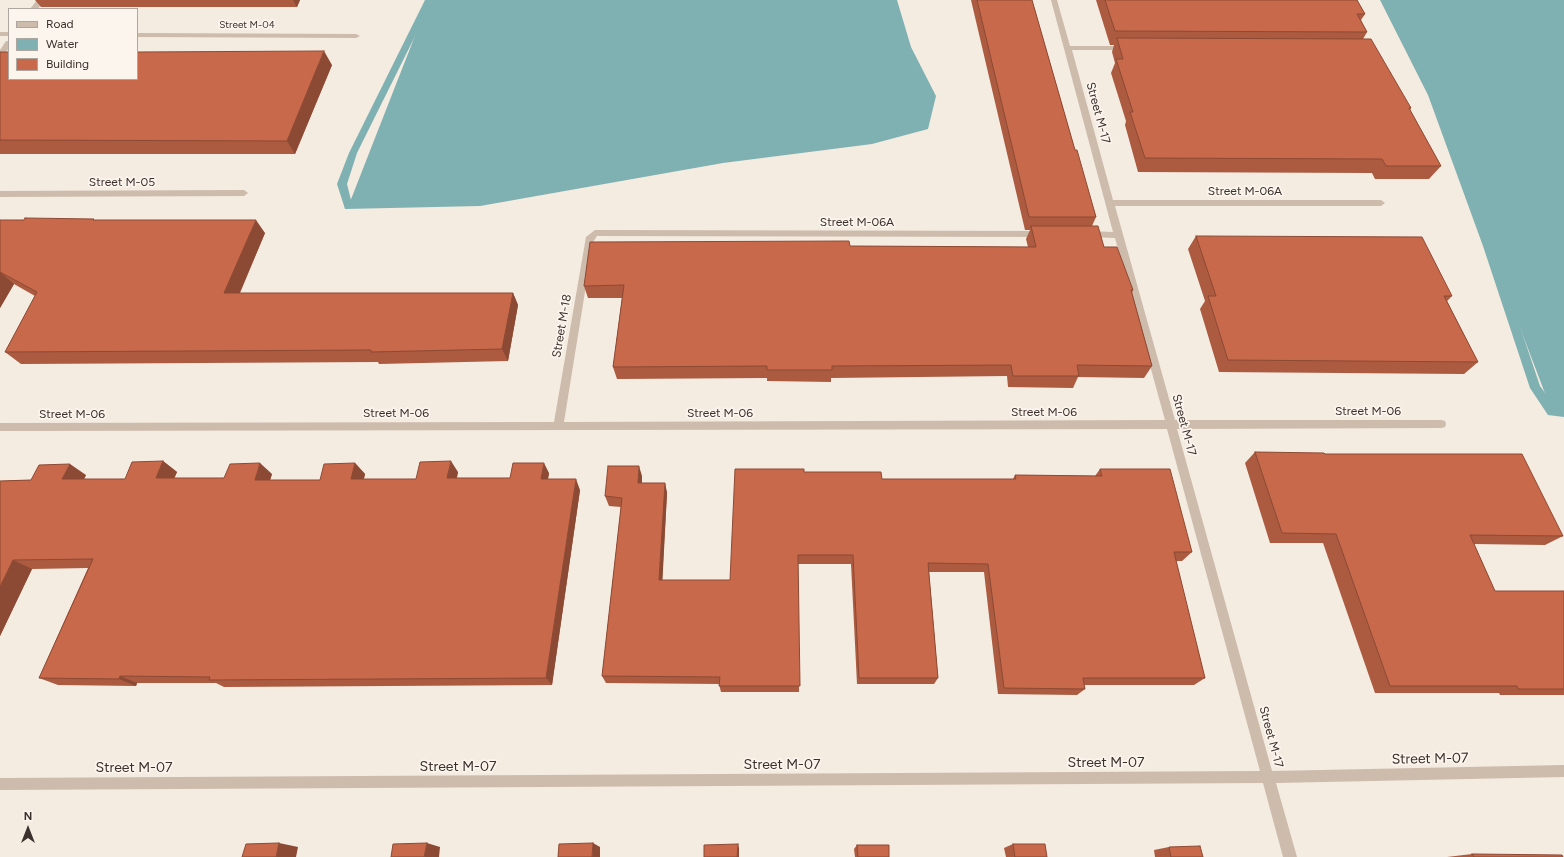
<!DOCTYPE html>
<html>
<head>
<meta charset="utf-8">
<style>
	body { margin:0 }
	#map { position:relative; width:1564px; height:857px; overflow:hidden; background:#f4ebe1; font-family:Figtree,sans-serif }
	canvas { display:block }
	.legend { position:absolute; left:8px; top:8px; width:130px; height:72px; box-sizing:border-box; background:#fbf5ee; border:1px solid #aea6a0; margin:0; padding:5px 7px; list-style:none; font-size:12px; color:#3b302b }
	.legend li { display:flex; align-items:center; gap:8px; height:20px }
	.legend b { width:20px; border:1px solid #aea6a0 }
	.north { position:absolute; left:8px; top:809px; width:40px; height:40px; -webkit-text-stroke:3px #fbf5ee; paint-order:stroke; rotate:0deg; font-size:11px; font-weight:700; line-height:16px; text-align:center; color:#3b302b }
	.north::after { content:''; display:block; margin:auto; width:14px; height:18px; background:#3b302b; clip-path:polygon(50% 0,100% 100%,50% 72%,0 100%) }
</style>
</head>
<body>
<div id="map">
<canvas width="1564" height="857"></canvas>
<ul class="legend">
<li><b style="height:5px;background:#cdbbac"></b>Road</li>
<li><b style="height:11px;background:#7fb0b2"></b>Water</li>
<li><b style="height:11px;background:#c8694b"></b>Building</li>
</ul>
<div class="north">N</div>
</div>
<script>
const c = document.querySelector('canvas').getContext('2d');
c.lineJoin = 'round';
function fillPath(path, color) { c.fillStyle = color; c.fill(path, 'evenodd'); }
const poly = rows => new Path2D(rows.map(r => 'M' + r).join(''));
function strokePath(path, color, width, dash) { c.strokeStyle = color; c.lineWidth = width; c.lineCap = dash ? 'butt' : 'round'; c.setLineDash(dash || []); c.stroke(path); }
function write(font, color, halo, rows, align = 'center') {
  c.font = font + ' Figtree,sans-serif'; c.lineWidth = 3.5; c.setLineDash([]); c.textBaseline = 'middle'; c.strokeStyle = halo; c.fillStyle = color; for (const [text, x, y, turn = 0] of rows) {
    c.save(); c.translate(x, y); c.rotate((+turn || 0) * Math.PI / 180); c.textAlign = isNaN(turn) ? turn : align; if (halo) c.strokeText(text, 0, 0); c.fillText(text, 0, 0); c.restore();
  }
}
fillPath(poly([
	[429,0,893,0,907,48,932,96,925,127,872,141,722,160,480,203,348,207],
	[1384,0,1564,0,1564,412,1552,412,1432,95]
]), '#7fb0b2');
fillPath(poly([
	[425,0,433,0,357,153,347,184,352,204,480,200,723,157,872,138,921,125,928,96,903,47,889,0,897,0,911,47,936,96,928,129,872,144,723,163,480,206,345,209,337,184,349,153,425,0],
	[1380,0,1388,0,1436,95,1493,246,1540,386,1555,407,1564,407,1564,417,1548,415,1530,388,1483,246,1428,95,1380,0]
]), '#7fb0b2');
fillPath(poly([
	[37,0,44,0,38,9,30,9,37,0],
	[1051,0,1057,0,1070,46,1125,46,1129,48,1125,50,1072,50,1113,200,1381,200,1385,203,1381,206,1115,206,1175,420,1441,420,1445,421,1446,424,1445,427,1441,428,1177,429,1272,771,1564,765,1564,777,1276,783,1297,857,1283,857,1263,783,0,790,0,778,1260,771,1167,429,0,431,0,423,554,422,586,237,595,230,1041,231,1045,234,1041,237,597,236,593,242,564,422,1165,420,1115,238,1087,237,1083,234,1087,231,1113,232,1051,0],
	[0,32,9,32,9,36,0,36,0,32],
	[137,33,356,34,360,36,356,38,137,37,137,33],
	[6,41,9,41,9,48,3,57,0,57,0,50,6,41],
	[244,190,248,193,244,196,0,197,0,191,244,190]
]), '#cdbbac');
fillPath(poly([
	[35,0,300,0,297,7,41,7],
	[971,0,1032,0,1075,150,1096,217,1092,226,1104,247,1133,290,1132,293,1152,366,1144,378,1078,377,1073,388,1008,387,1007,376,831,378,831,382,767,381,767,378,617,379,613,367,622,298,588,298,584,286,850,246,1028,247,1026,239,1030,230,1025,230],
	[1096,0,1357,0,1365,14,1361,20,1367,32,1363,39,1411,108,1410,110,1441,166,1429,179,1375,179,1372,173,1138,172,1125,125,1126,121,1111,73,1115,63,1112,52,1114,45,1110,45],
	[0,52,332,65,295,154,0,154],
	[0,220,95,220,265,233,240,293,513,293,518,305,508,361,379,364,378,362,21,364,5,352,35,296,14,284,0,308],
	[1196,236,1452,296,1447,301,1478,362,1464,374,1219,372,1200,309,1205,301,1188,249],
	[1255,452,1325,454,1563,536,1545,545,1474,544,1495,591,1564,591,1564,695,1500,695,1499,693,1375,693,1323,543,1270,543,1245,463],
	[163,461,177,472,174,478,224,478,272,474,270,480,320,480,355,463,365,474,364,479,416,479,458,472,457,478,510,478,549,473,548,479,580,490,552,685,224,687,216,683,137,683,136,686,58,685,39,678,88,568,32,569,0,636,0,481,31,480,86,475,84,479,125,479],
	[1100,469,1192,552,1182,561,1176,561,1205,678,1194,685,1084,685,1085,689,1077,695,998,694,984,572,929,572,938,678,934,684,857,684,851,564,798,564,799,692,721,692,719,684,606,683,602,676,621,507,609,506,605,496,642,476,642,483,665,483,667,493,662,580,730,580,804,472,882,479,1013,479,1015,475,1095,476],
	[1013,844,1047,857,1006,857,1004,848],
	[857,845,889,857,855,857,854,849],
	[1169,847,1203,857,1155,857,1154,850],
	[1472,854,1563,857,1447,857]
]), '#ac5a40');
fillPath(poly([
	[293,0,300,0,297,7],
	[324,51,332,65,295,154,287,141],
	[256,220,265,233,234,306,224,293],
	[0,272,14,284,0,308],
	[513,293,518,305,508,361,502,349],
	[163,461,177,472,170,489,156,478],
	[451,461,458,472,454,489,447,478],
	[260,463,272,474,267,490,255,480],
	[355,463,365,474,361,489,351,479],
	[544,463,549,473,546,490,541,479],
	[70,464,86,475,79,489,62,479],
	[639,466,642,476,641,493,638,483],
	[576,479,580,490,552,685,546,678],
	[665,483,667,493,662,589,659,580],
	[13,560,32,569,0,636,0,587],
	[120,676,137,683,136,686,119,679],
	[279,843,298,847,296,857,276,857],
	[427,843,440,847,439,857,424,857],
	[593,843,600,847,600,857,592,857],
	[738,844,739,848,739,857,737,857]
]), '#8c4a34');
const building = poly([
	[977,0,1032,0,1075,150,1077,150,1096,217,1029,217,977,0],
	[1105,0,1357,0,1365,14,1357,14,1367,32,1115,31,1105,0],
	[1117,38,1371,39,1411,108,1409,108,1441,166,1386,166,1382,159,1145,158,1130,112,1133,112,1116,59,1123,59,1117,38],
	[324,51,287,141,0,140,0,52,9,52,9,79,137,79,137,52,324,51],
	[25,218,94,219,93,220,256,220,224,293,513,293,502,349,371,352,371,350,5,352,37,292,0,272,0,220,24,220,25,218],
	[1031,226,1098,226,1104,247,1117,247,1133,290,1131,290,1152,366,1077,365,1079,376,1013,376,1011,365,832,366,832,370,767,370,767,366,613,367,624,285,584,286,590,242,849,241,850,246,1036,247,1031,226],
	[1196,236,1422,237,1452,296,1444,296,1478,362,1228,360,1208,296,1216,296,1196,236],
	[1255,452,1324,453,1325,454,1522,454,1563,536,1470,535,1495,591,1564,591,1564,689,1518,689,1517,686,1390,686,1336,534,1282,533,1255,452],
	[163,461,156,478,224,478,230,464,260,463,255,480,320,480,324,464,355,463,351,479,416,479,420,462,451,461,447,478,510,478,513,463,544,463,541,479,576,479,546,678,209,680,210,677,120,676,119,679,39,678,93,559,13,560,0,587,0,481,31,480,39,465,70,464,62,479,125,479,132,462,163,461],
	[608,466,639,466,638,483,665,483,659,580,730,580,735,469,804,469,804,472,881,472,882,479,1016,479,1015,475,1102,476,1100,469,1170,469,1192,552,1174,552,1205,678,1083,678,1085,689,1004,688,988,564,928,563,938,678,859,678,853,555,798,555,800,686,719,686,720,677,602,676,622,498,605,496,608,466],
	[279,843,276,857,242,857,246,844,279,843],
	[427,843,424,857,391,857,393,844,427,843],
	[593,843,592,857,558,857,559,844,593,843],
	[738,844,737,857,704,857,704,845,738,844],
	[1013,844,1045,844,1047,857,1015,857,1013,844],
	[857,845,889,845,889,857,858,857,857,845],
	[1200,846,1203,857,1171,857,1169,847,1200,846],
	[1472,854,1562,855,1563,857,1474,857,1472,854]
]);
fillPath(building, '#c8694b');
strokePath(building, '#8c4a34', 1);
write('10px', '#3b302b', '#fbf5ee', [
	["Street M-04",247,25]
]);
write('12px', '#3b302b', '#fbf5ee', [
	["Street M-17",1098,113,75],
	["Street M-05",122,182],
	["Street M-06A",1245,191],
	["Street M-06A",857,222],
	["Street M-18",562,326,-80],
	["Street M-06",1368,411],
	["Street M-06",1044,412],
	["Street M-06",396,413],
	["Street M-06",720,413],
	["Street M-06",72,414],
	["Street M-17",1184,425,75],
	["Street M-17",1271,737,75]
]);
write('14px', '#3b302b', '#fbf5ee', [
	["Street M-07",1430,759,-1],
	["Street M-07",1106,763],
	["Street M-07",782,765],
	["Street M-07",458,767],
	["Street M-07",134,768]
]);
</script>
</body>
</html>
